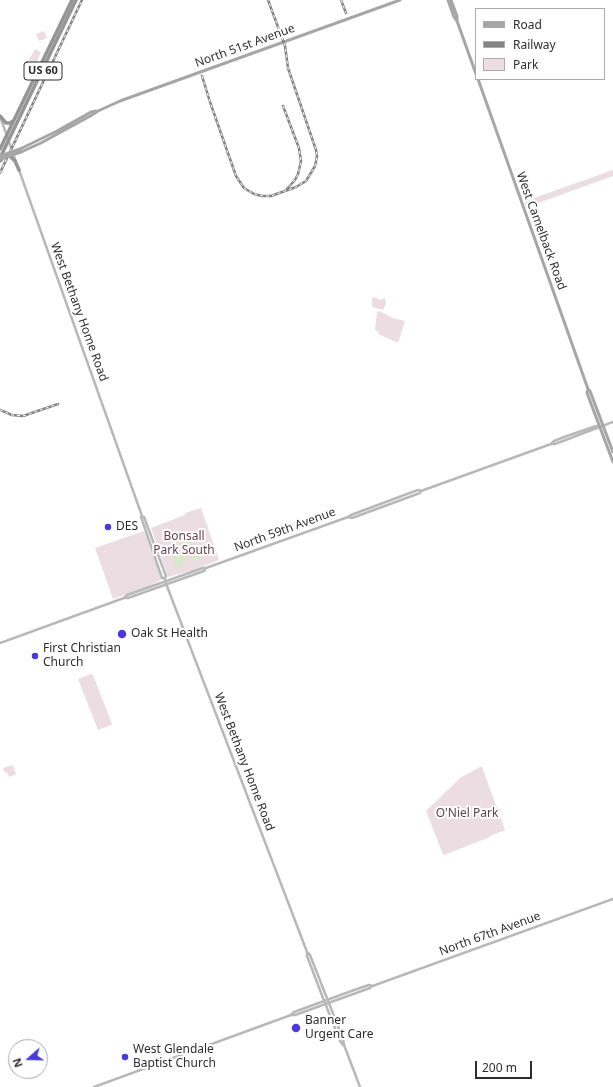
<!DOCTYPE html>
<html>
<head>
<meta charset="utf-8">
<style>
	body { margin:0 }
	#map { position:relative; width:613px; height:1087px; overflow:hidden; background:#fff; font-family:"Noto Sans",sans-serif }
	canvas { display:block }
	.legend { position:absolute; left:475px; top:8px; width:130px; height:72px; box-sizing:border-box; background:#fff; border:1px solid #ababab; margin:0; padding:5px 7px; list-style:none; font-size:12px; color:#2e2e2e }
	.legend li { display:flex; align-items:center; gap:8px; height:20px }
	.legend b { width:20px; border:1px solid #ababab }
	.north { position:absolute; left:8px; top:1039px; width:40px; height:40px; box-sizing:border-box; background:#fff; border:1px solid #ababab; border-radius:50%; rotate:250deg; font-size:11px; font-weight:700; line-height:16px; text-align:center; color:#2e2e2e }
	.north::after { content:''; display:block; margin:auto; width:14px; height:18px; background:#493bda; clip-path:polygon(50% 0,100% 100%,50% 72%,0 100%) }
	.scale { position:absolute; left:475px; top:1061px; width:57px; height:18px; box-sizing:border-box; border:2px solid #2e2e2e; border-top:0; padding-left:5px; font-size:12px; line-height:14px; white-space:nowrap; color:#2e2e2e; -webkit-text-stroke:3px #fff; paint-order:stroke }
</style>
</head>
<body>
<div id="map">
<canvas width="613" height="1087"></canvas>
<ul class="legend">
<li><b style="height:5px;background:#a6a6a6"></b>Road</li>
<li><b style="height:5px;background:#838383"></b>Railway</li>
<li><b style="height:11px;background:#ebdde2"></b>Park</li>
</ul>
<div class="north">N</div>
<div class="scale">200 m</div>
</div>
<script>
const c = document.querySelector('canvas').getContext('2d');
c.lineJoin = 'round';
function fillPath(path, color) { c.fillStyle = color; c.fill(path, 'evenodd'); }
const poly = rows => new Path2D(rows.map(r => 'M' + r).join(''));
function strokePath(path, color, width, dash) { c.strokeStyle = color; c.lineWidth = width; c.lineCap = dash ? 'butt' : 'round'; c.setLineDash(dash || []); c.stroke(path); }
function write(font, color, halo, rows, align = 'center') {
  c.font = font + ' "Noto Sans",sans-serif'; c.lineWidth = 4; c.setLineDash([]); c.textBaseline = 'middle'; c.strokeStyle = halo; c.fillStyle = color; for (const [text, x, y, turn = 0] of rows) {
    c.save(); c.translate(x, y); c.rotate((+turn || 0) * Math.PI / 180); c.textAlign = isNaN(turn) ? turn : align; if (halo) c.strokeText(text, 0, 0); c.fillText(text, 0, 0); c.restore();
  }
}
fillPath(poly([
	[44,31,47,38,39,41,36,34],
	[35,49,41,52,35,66,28,62],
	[613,170,613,176,530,206,525,205,526,201,531,199],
	[375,297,380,300,385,298,386,304,383,310,372,307,372,298],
	[379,311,393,318,405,321,398,343,378,334,379,332,375,330,377,312],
	[201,508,219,560,191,571,168,577,151,528,185,515,185,513],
	[144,531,161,577,161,580,149,586,113,599,95,548],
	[91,674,93,675,112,724,111,725,98,730,78,679],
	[13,765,16,774,9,777,7,772,5,773,3,768],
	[480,767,482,767,505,830,490,836,490,837,444,855,442,852,426,811,460,778]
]), '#ebdde2');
fillPath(poly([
	[190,536,193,539,191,545,191,548,194,551,200,553,202,558,198,560,189,556,185,559,181,567,175,568,174,566,176,560,169,554,169,551,173,549,180,552,182,551,184,541,187,537]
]), '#d8e9ca');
strokePath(poly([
	[1,119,16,162],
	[19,170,142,516,144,517,166,576,165,578],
	[552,444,555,444,613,422],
	[142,516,141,517,162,578,165,578,165,581,291,910,307,952,310,955,343,1039,344,1045,360,1087],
	[348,517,352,518,420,493,421,491],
	[124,598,127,595,203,568,206,568,348,517,351,515,407,494,418,490,421,491,551,444,554,441,567,436,596,426,600,427],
	[0,643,124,598,128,598,204,571,206,568],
	[307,952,307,956,323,998,340,1041,343,1045],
	[291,1015,294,1012,357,989,369,985,373,986,378,984,613,899],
	[94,1087,291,1015,295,1015,370,988,372,986]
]), '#b8b8b8', 2.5);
strokePath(poly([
	[448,0,454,17,457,21],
	[451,0,457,16,457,21,476,74],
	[478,79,588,389,587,393,613,462],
	[20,149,57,131,91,112,96,111],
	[21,152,41,143,92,115,98,111,120,101,400,0],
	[588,389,590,391,613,452]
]), '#a6a6a6', 3);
strokePath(poly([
	[0,116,6,123,10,123,13,121],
	[0,149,72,0],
	[0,158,76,0],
	[0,161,4,157,10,156,15,161,19,170]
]), '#959595', 3.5);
const rail = poly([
	[341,0,346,13],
	[202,76,210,102,236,176,244,188,254,194,262,196,271,196,296,187,306,181,315,166,317,156,316,150,288,68,285,46,268,0],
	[283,106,299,148,301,161,298,174,295,180,287,189],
	[0,173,82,0],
	[0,410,12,415,23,416,58,404]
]);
strokePath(rail, '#838383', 2.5);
strokePath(rail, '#fff', 1, [3]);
strokePath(poly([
	[0,156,20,149],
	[0,159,21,152]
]), '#a6a6a6', 3);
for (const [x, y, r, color] of [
	[108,527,4,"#493bda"],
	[122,634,5,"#493bda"],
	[35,656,4,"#493bda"],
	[296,1028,5,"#493bda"],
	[125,1057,4,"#493bda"]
]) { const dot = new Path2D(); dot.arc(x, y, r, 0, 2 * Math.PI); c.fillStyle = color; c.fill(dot); strokePath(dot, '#fff', 1.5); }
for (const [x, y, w] of [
	[43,71,38]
]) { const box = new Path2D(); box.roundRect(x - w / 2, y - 9, w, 18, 3); c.fillStyle = '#fff'; c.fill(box); strokePath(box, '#2e2e2e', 1); }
write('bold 11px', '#2e2e2e', null, [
	["US 60",43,71]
]);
write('12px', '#2e2e2e', '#fff', [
	["North 51st Avenue",245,46,-20],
	["West Camelback Road",541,231,70],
	["West Bethany Home Road",79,312,70],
	["North 59th Avenue",285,530,-20],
	["West Bethany Home Road",244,762,69],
	["North 67th Avenue",490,934,-20]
]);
write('12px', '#2e2e2e', '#fff', [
	["DES",116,527],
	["Oak St Health",131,634],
	["First Christian",43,649],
	["Church",43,663],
	["Banner",305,1021],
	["Urgent Care",305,1035],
	["West Glendale",133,1050],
	["Baptist Church",133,1064]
], 'left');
write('12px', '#673e4b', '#fff', [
	["Bonsall",184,537],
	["Park South",184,551],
	["O'Niel Park",467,814]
]);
</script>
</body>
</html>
